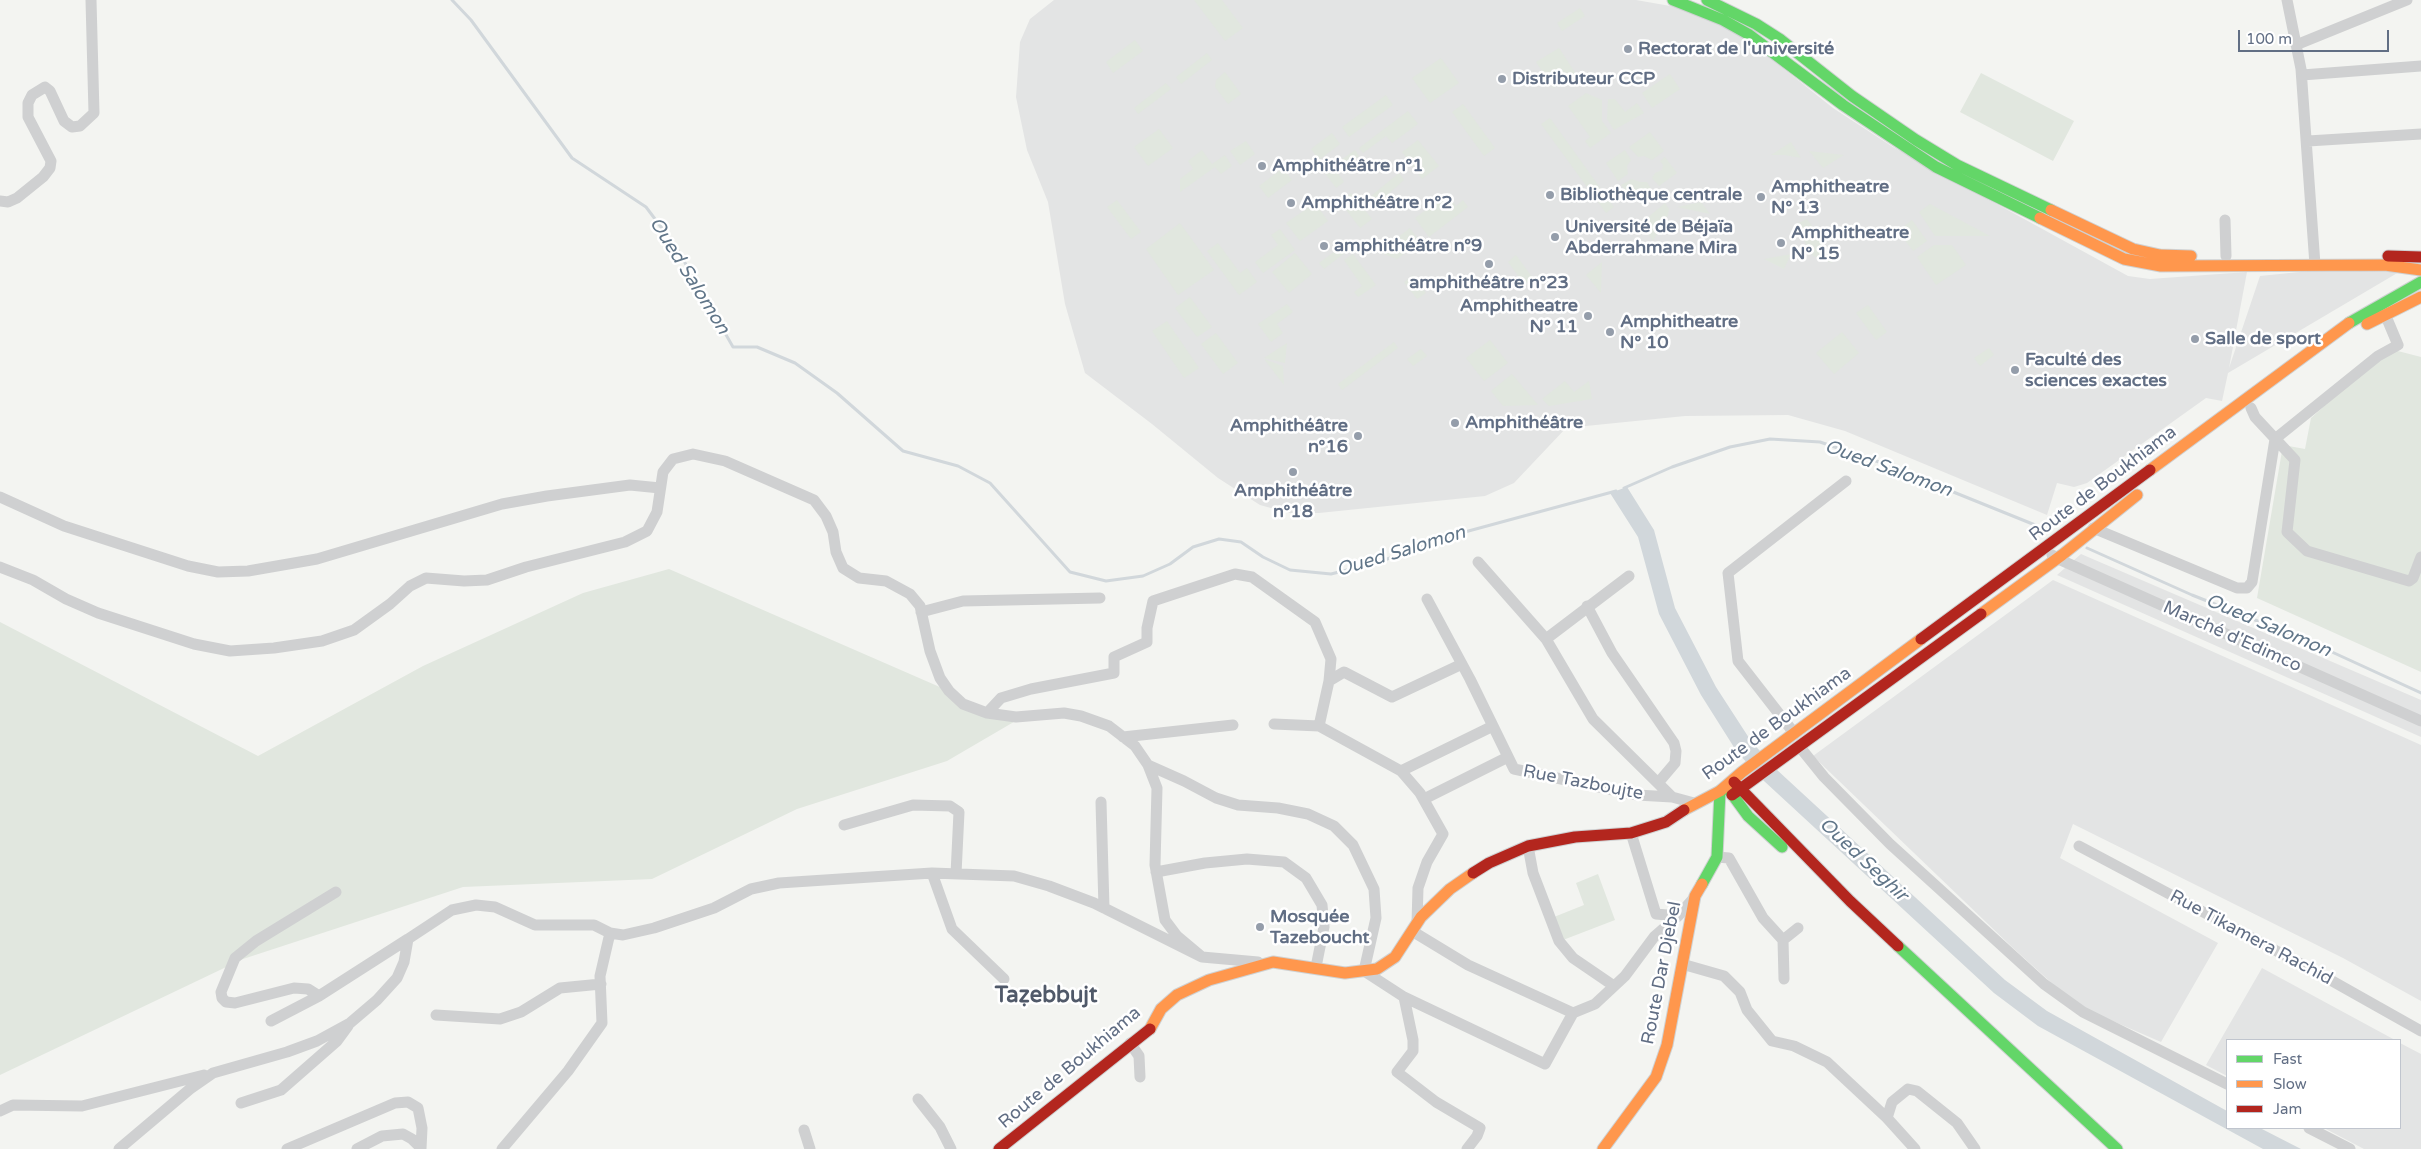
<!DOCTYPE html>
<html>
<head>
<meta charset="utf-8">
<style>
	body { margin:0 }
	#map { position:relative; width:2421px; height:1149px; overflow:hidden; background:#f3f4f1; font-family:"Varela Round",sans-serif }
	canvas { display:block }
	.legend { position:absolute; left:2226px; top:1039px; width:175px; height:90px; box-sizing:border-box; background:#fff; border:1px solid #c0c5ce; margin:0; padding:6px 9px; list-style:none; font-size:15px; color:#616e84 }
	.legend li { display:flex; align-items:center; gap:10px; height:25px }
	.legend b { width:25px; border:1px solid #c0c5ce }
	.scale { position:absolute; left:2238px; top:30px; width:151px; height:22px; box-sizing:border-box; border:2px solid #616e84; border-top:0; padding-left:6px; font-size:15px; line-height:18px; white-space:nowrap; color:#616e84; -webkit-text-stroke:4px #fff; paint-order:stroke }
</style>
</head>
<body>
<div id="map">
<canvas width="2421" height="1149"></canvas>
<ul class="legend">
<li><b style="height:6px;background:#63d668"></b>Fast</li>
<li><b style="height:6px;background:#ff974d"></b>Slow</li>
<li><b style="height:6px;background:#b3261e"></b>Jam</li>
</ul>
<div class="scale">100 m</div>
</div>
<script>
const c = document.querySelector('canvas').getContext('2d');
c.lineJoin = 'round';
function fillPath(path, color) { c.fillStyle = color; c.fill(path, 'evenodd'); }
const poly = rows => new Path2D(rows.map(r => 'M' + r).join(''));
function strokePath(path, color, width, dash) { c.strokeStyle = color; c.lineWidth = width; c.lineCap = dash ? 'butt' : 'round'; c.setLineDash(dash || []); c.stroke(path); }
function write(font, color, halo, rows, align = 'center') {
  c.font = font + ' "Varela Round",sans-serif'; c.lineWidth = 5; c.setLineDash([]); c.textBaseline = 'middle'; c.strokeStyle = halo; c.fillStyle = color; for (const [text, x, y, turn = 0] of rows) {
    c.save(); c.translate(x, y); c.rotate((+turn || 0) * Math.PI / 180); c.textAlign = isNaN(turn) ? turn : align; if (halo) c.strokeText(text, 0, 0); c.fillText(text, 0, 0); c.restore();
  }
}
fillPath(poly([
	[1054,0,1636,0,1676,7,1739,33,1833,108,1893,147,2128,276,2150,279,2247,272,2229,368,2260,276,2319,270,2399,272,2228,373,2222,401,2206,398,2087,483,2074,487,2057,483,2047,515,1845,431,1788,415,1685,416,1566,428,1514,483,1485,496,1319,513,1289,513,1260,505,1218,478,1152,424,1085,373,1065,304,1048,202,1027,150,1016,97,1020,42,1030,19],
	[2081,554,2421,700,2421,737,2057,575],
	[2053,580,2421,745,2421,1001,2343,958,2073,824,2060,858,2218,943,2161,1042,2076,1005,2013,948,1813,756],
	[2262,968,2395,1040,2227,1040,2227,1076,2206,1065],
	[2400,1043,2421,1054,2421,1149,2364,1149,2324,1128,2400,1128]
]), '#e3e4e4');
fillPath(poly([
	[1194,0,1222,0,1243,28,1225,41],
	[1580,8,1585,16,1562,31,1557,23],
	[1135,40,1143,51,1113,73,1106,62],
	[1559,48,1576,74,1553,88,1536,62],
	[1207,53,1212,60,1181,84,1176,77],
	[1441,58,1459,83,1430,103,1412,78],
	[1225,72,1241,94,1228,104,1215,87,1216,80],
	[1981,73,2074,121,2053,161,1960,112],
	[1670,74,1680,89,1652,108,1642,93],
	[1166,83,1171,89,1138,114,1134,108],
	[1586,93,1602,100,1602,121,1611,133,1590,148,1585,141,1590,137,1568,106],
	[1386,95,1393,105,1349,137,1342,127],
	[1608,99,1615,99,1625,112,1637,103,1644,113,1614,130,1607,119],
	[1463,104,1495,148,1484,156,1452,112],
	[1408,111,1418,124,1392,143,1386,136,1363,153,1359,148],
	[1550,118,1614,207,1606,213,1541,124],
	[1159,129,1173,148,1148,166,1134,147],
	[1650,132,1664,151,1652,160,1644,156,1638,157,1629,147],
	[1332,133,1340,144,1319,160,1311,149],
	[1418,140,1439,166,1422,179,1402,152],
	[1246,141,1255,154,1240,165,1230,151],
	[1791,142,1801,158,1784,155,1771,155],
	[1202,150,1212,164,1225,155,1232,166,1221,174,1215,167,1180,192,1180,179,1193,169,1188,161],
	[1355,150,1359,156,1337,172,1344,182,1336,188,1324,172],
	[1625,150,1631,160,1627,166,1628,174,1618,181,1606,163],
	[1809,151,1844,155,1823,168],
	[1665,157,1677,173,1659,186,1652,178,1655,173,1662,170,1663,165,1660,161],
	[1283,168,1292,180,1268,198,1259,186],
	[1399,173,1404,180,1377,204,1371,196],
	[1632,179,1640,182,1647,182,1652,190,1638,201,1632,201,1621,185],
	[1351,193,1372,219,1360,228,1340,202],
	[1447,194,1456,206,1463,200,1468,207,1429,237,1415,218],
	[1117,200,1141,232,1131,239,1107,207],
	[1701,202,1710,214,1677,207],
	[1315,203,1328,221,1300,241,1286,223],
	[1665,203,1669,209,1668,215,1653,241,1641,223],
	[1930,204,1990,236,1935,236,1919,212],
	[1807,219,1817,233,1801,236,1796,224],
	[1912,220,1927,241,1913,251,1898,231],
	[1180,223,1214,270,1178,295,1146,249],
	[1410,228,1420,242,1397,259,1378,252],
	[1280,229,1295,250,1263,273,1255,262,1278,245,1271,235],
	[1818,236,1834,258,1832,263,1813,256,1803,239],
	[1347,242,1351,248,1324,269,1319,263],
	[1218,243,1240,273,1247,268,1257,282,1239,295,1207,251],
	[1934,245,1952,245,1966,265,1936,285,1917,257],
	[1295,253,1312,274,1289,293,1272,272],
	[1353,254,1376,285,1358,297,1354,292,1362,286,1344,260],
	[1791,254,1784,269,1764,259],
	[1516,255,1532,277,1525,285,1508,262],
	[1602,262,1601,293,1586,275],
	[1413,275,1426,293,1417,299,1404,282],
	[1190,297,1212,327,1197,337,1175,308],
	[1287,304,1293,312,1277,324,1283,333,1271,342,1258,324],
	[1868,305,1887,332,1876,340,1856,313],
	[1167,321,1199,368,1184,378,1152,331],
	[1842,332,1859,353,1834,374,1816,353],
	[1216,333,1238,363,1223,374,1201,344],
	[1490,340,1508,363,1484,381,1466,358],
	[1394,342,1398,348,1342,390,1338,384],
	[1287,343,1285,363,1264,358],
	[1989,348,1994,355,1980,366,1974,358],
	[1421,349,1427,356,1413,366,1407,359],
	[2394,350,2421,357,2421,672,2257,598,2283,445,2305,449,2311,418,2378,357],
	[1264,359,1283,366,1284,385],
	[1512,374,1538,405,1503,406,1491,391],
	[1565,381,1574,392,1589,381,1592,399,1549,406,1542,399],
	[669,569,949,691,963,704,1024,716,947,761,797,809,652,879,463,887,243,959,0,1075,0,622,258,756,423,666,583,593],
	[1598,874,1615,920,1563,940,1554,917,1584,905,1576,883]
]), '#e1e7df');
fillPath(poly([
	[1627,487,1654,530,1675,608,1716,687,1751,741,1776,769,2005,980,2047,1011,2227,1111,2227,1128,2260,1128,2301,1149,2263,1149,2038,1026,1994,993,1764,781,1737,752,1701,695,1659,614,1638,537,1610,493]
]), '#d1d7db');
strokePath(poly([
	[452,0,471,20,572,158,646,207,676,247,733,347,757,347,795,363,837,393,903,451,958,466,990,483,1070,572,1106,581,1143,576,1170,564,1193,547,1219,539,1241,542,1263,557,1290,570,1331,574,1379,562,1450,536,1616,491],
	[1624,488,1672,467,1730,447,1770,439,1820,442,1879,462,2050,531],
	[2087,548,2192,595,2308,641,2421,693]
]), '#d1d7db', 3);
const fast = poly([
	[1673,0,1723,20,1748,34,1843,105,1936,167,2040,218],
	[1707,0,1756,24,1781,40,1852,96,1916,140,1957,165,2051,210],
	[2349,323,2421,282],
	[1729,790,1748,816,1782,847],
	[1702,884,1717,857,1720,791],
	[1898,946,2117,1149]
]);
const slow = poly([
	[2051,210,2133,249,2160,255,2191,256],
	[2040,218,2124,259,2161,266,2385,265,2421,270],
	[2367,324,2421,297],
	[2150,470,2349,323],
	[1981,614,2062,555,2137,495],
	[1684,810,1720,791,1742,772,1921,639],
	[1150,1029,1161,1009,1177,995,1209,980,1273,962,1345,973,1377,969,1395,957,1421,917,1450,889,1473,873],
	[1603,1149,1656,1077,1667,1045,1695,896,1702,884]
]);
const jam = poly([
	[2388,256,2421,257],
	[1921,639,2150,470],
	[1734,782,1850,901,1898,946],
	[1732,795,1981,614],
	[1473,873,1489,863,1528,846,1575,837,1631,833,1666,822,1684,810],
	[999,1149,1150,1029]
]);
strokePath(fast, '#cfd1d2', 13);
strokePath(slow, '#cfd1d2', 13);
strokePath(jam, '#cfd1d2', 13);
strokePath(poly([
	[2287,0,2301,69,2315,265],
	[2296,45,2407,0],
	[2302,75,2421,66],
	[2308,141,2421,134],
	[0,201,8,202,17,198,43,177,50,168,51,161,28,117,28,103,32,95,45,87,50,91,64,121,72,127,80,126,94,113,91,0],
	[2225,220,2226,256],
	[2251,408,2255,417,2295,460,2287,532,2307,551,2409,581,2413,578,2421,557],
	[0,497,64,526,188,566,218,572,248,571,317,559,502,504,547,496,630,485,660,488],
	[2093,528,2237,588,2247,588,2252,582,2275,439,2378,356,2398,345,2385,314],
	[2052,555,2056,558,2421,721],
	[1478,562,1546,639,1593,719,1672,797],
	[0,567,33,580,66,599,98,613,194,644,230,651,274,648,322,641,354,630,390,604,410,586,426,578,464,581,487,580,526,567,625,542,647,531,657,512,663,472,673,459,693,454,725,461,814,500,826,516,833,532,836,552,843,568,859,578,886,581,910,594,920,606,930,651,940,678,949,691,963,704,987,713,1016,717,1064,713,1081,716,1109,726,1135,746,1148,765,1157,788,1155,865,1165,920,1177,936,1202,957],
	[1427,599,1470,679,1514,769,1637,795,1672,797,1694,803],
	[1587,606,1612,653,1674,743,1676,751,1675,763,1658,783],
	[921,612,963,601,1100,598],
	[1546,639,1629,576],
	[987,713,1001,698,1031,689,1114,673,1114,657,1147,642,1147,628,1153,601,1235,574,1252,577,1315,622,1331,659,1329,681],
	[1274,724,1319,726,1401,771,1420,793,1443,834,1427,862,1418,888,1417,923],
	[1319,726,1329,681,1344,672,1392,697,1462,664],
	[1794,733,1738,661,1728,573,1846,481],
	[1123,737,1233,725],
	[1799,746,1824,777,1890,844,2044,984,2083,1012,2227,1084],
	[1148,765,1184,781,1216,798,1238,805,1278,808,1308,814,1334,826,1353,845,1374,889,1376,918,1364,971,1404,997,1545,1064,1573,1013],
	[1401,771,1493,726],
	[1424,799,1508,757],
	[1101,802,1104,908],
	[844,825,913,805,950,806,959,812,956,874],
	[1631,833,1656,914,1678,916],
	[1528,846,1533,873,1559,941,1573,958,1614,986],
	[2079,846,2318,973,2421,1031],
	[1717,857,1729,858,1763,918,1783,940,1784,979],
	[1156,872,1205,863,1247,859,1284,862,1306,878,1322,905,1324,927,1316,967],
	[932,873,952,929,1004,979],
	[1412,931,1468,965,1573,1013,1595,1004,1625,976,1654,937,1678,916,1694,898],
	[1783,940,1798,928],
	[1682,964,1724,976,1740,992,1747,1010,1772,1041,1794,1046,1827,1062,1887,1118],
	[319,996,308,989,294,988,235,1003,226,1002,222,998,221,992,235,958,256,941,336,892],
	[1404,997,1413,1040,1413,1051,1397,1072,1436,1102,1480,1128,1477,1136,1467,1149],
	[436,1015,500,1019,521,1012,560,988,601,984],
	[271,1021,319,996,408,939],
	[1130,1043,1139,1056,1140,1077],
	[918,1099,940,1127,951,1149],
	[241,1103,281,1090,337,1041,348,1026],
	[0,1111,13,1105,82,1106,204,1075],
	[2309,1128,2350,1149],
	[804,1130,810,1149],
	[119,1149,190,1089,213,1073,287,1052,317,1041,350,1023,377,1000,397,978,404,962,408,939,452,910,476,905,495,907,535,925,594,925,610,933,623,935,654,928,714,908,751,889,779,883,932,873,1014,876,1049,886,1094,903,1202,957,1258,962],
	[287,1149,395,1103,408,1102,418,1108,422,1128,421,1149],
	[357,1149,382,1136,403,1134,412,1139,421,1148],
	[502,1149,568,1071,602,1023,600,976,610,933],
	[1915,1149,1887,1118,1892,1102,1908,1089,1917,1091,1957,1123,1975,1149]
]), '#cfd0d1', 11);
strokePath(fast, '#63d668', 11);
strokePath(slow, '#ff974d', 11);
strokePath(jam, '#b3261e', 11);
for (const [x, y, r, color] of [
	[1628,49,5,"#949daa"],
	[1502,79,5,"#949daa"],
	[1262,166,5,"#949daa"],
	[1550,195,5,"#949daa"],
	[1761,197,5,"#949daa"],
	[1291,203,5,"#949daa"],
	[1555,237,5,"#949daa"],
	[1781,243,5,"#949daa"],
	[1324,246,5,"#949daa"],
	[1489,264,5,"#949daa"],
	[1588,316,5,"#949daa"],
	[1610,332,5,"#949daa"],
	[2195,339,5,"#949daa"],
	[2015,370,5,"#949daa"],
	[1455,423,5,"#949daa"],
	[1358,436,5,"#949daa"],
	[1293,472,5,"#949daa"],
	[1260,927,5,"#949daa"]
]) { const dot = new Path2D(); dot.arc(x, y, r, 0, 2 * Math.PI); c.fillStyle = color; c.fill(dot); strokePath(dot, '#fff', 2); }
write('bold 18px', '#616e84', '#fff', [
	["Rectorat de l'université",1638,49],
	["Distributeur CCP",1512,79],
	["Amphithéâtre n°1",1272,166],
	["Amphitheatre",1771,187],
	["N° 13",1771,208],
	["Bibliothèque centrale",1560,195],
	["Amphithéâtre n°2",1301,203],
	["Université de Béjaïa",1565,227],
	["Abderrahmane Mira",1565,248],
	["Amphitheatre",1791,233],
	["N° 15",1791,254],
	["amphithéâtre n°9",1334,246],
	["amphithéâtre n°23",1489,283,"center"],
	["Amphitheatre",1578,306,"right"],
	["N° 11",1578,327,"right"],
	["Amphitheatre",1620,322],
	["N° 10",1620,343],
	["Salle de sport",2205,339],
	["Faculté des",2025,360],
	["sciences exactes",2025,381],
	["Amphithéâtre",1465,423],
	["Amphithéâtre",1348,426,"right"],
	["n°16",1348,447,"right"],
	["Amphithéâtre",1293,491,"center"],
	["n°18",1293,512,"center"],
	["Mosquée",1270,917],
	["Tazeboucht",1270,938]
], 'left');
write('18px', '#616e84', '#fff', [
	["Route de Boukhiama",2103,484,-37],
	["Marché d'Edimco",2232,637,24],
	["Route de Boukhiama",1777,724,-36],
	["Rue Tazboujte",1583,783,11],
	["Rue Tikamera Rachid",2251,938,28],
	["Route Dar Djebel",1662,973,-79],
	["Route de Boukhiama",1070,1068,-40]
]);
write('italic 19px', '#617689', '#fff', [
	["Oued Salomon",689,276,58],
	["Oued Salomon",1888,469,20],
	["Oued Salomon",1401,552,-17],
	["Oued Salomon",2268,626,23],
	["Oued Seghir",1863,860,43]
]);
write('bold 22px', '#505969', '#fff', [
	["Taẓebbujt",1046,996]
]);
</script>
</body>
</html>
